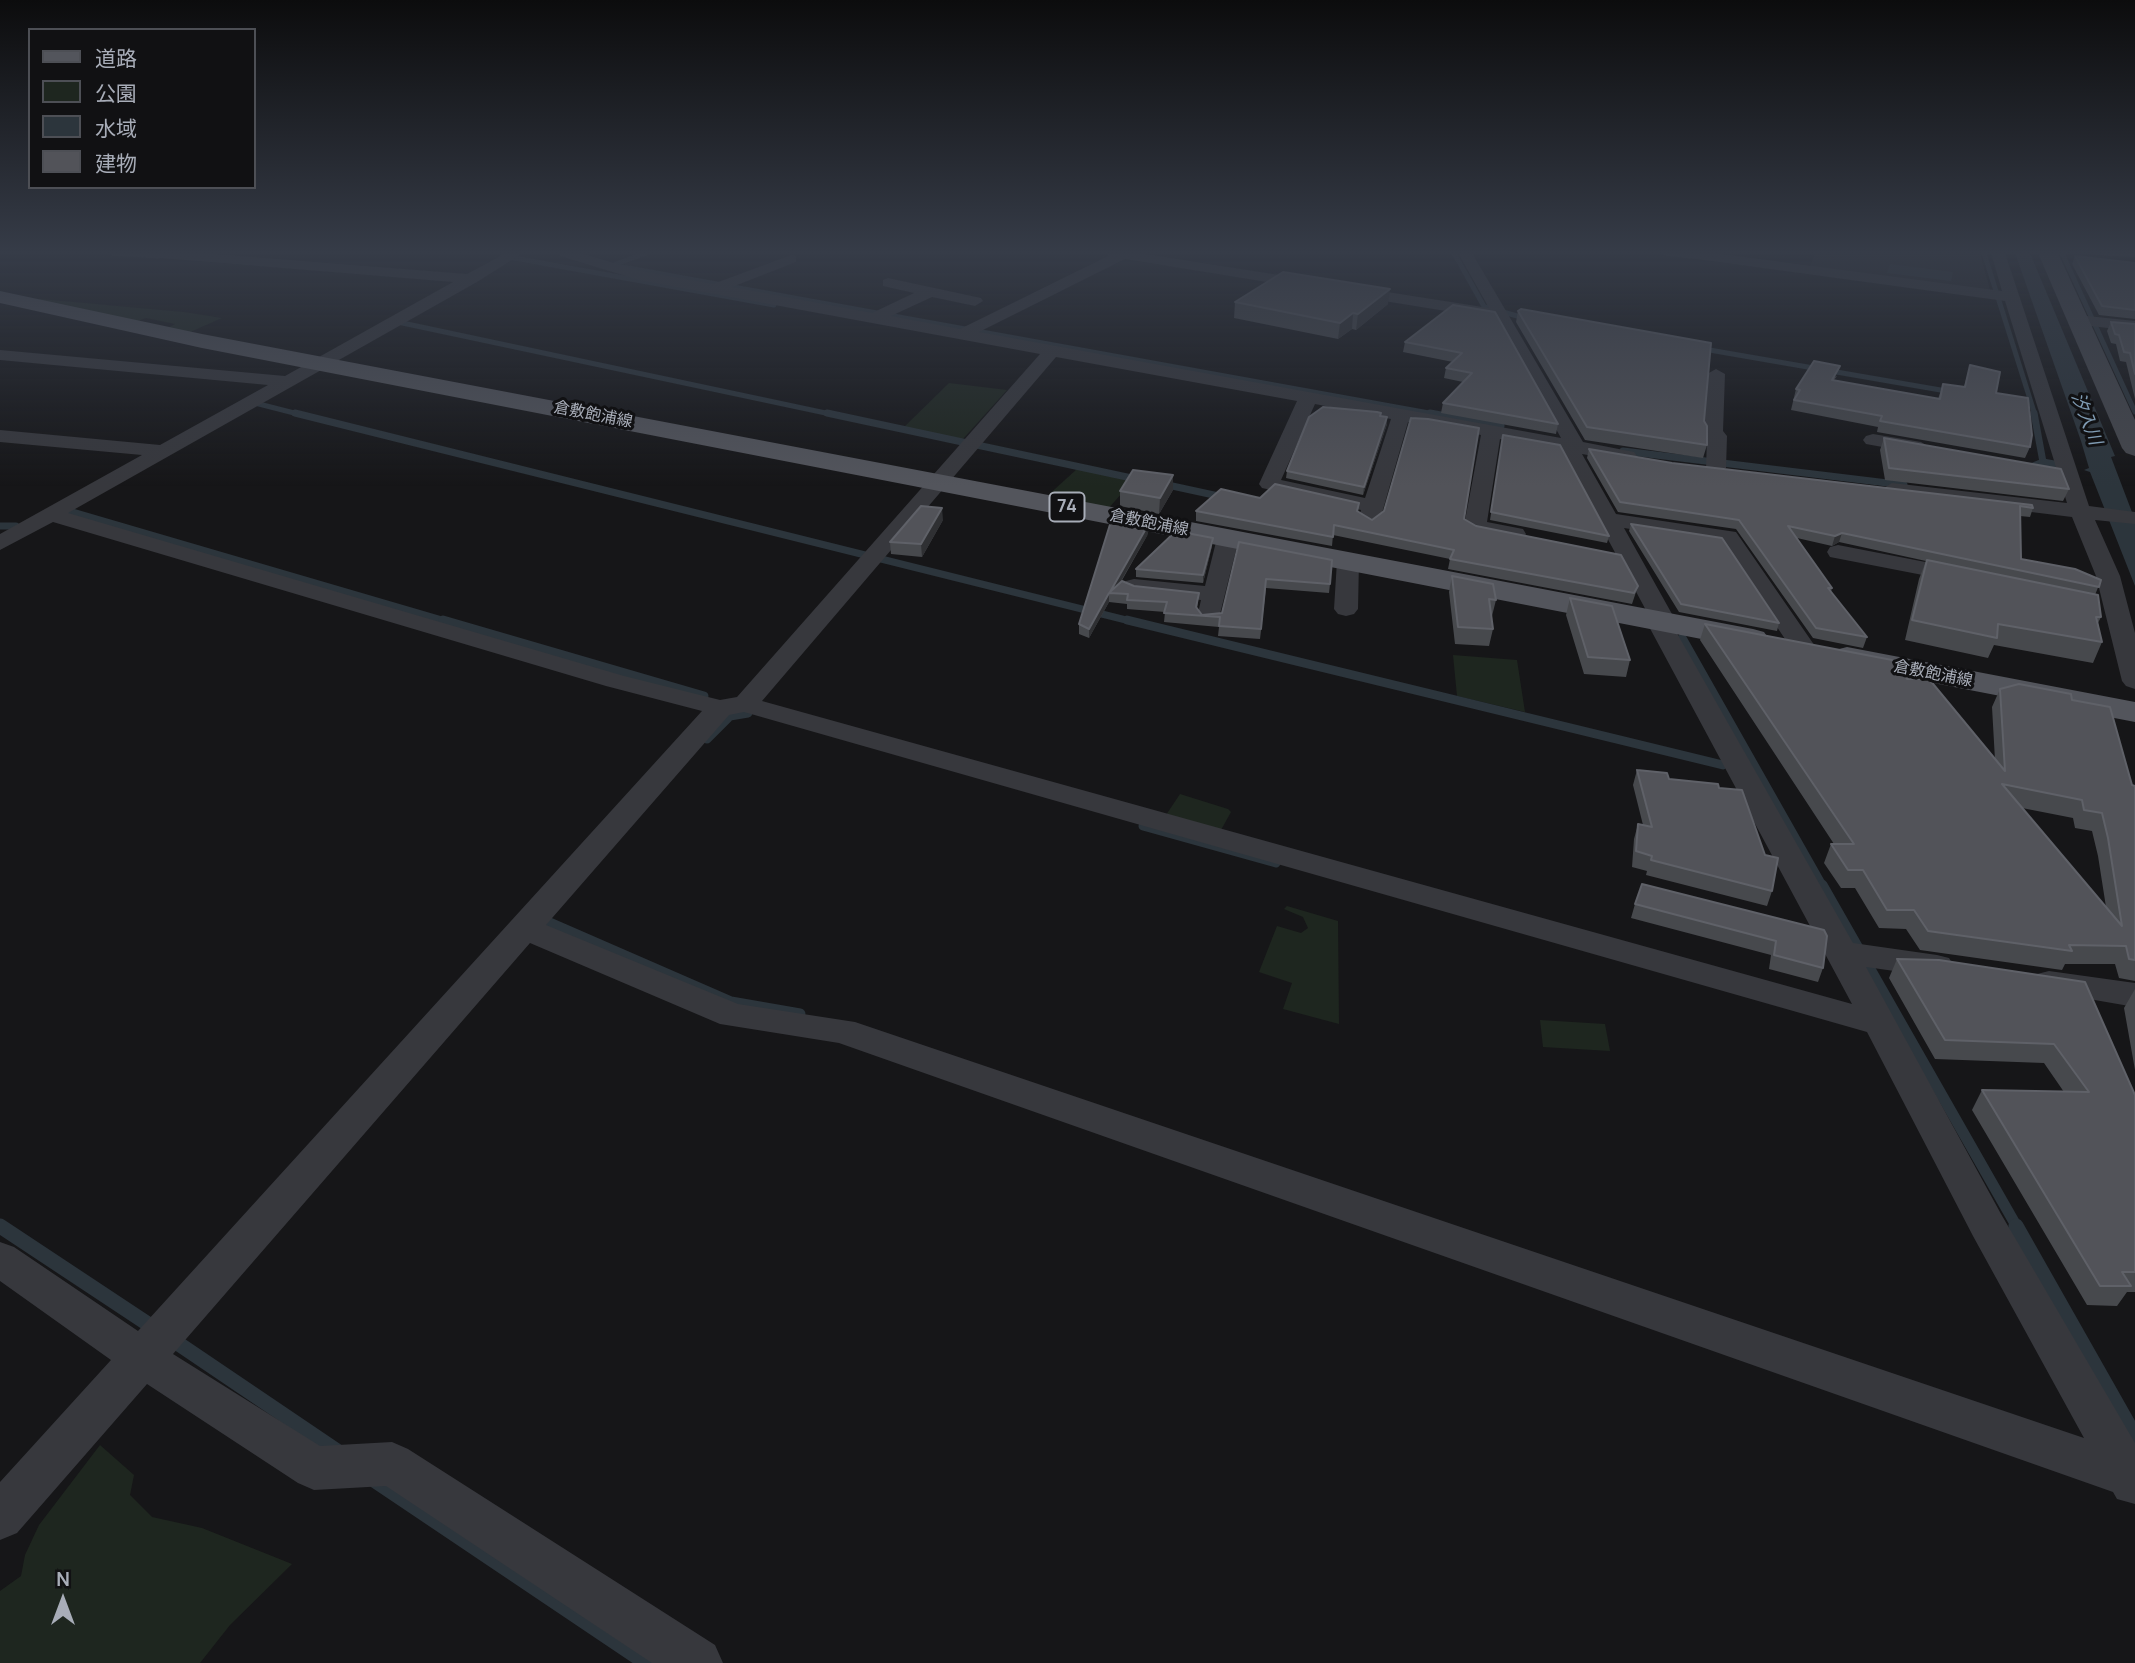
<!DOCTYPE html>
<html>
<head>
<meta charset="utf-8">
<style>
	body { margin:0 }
	#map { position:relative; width:2135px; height:1663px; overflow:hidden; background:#161618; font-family:Manrope,"Noto Sans JP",sans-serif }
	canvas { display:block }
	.legend { position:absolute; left:28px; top:28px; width:228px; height:161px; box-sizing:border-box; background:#111113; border:2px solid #4d4f55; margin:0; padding:9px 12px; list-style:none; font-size:21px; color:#a8adb8 }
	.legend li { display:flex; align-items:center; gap:14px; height:35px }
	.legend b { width:35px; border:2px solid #4d4f55 }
	.north { position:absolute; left:28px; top:1565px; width:70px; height:70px; -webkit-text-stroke:5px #111113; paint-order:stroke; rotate:0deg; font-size:19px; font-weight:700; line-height:28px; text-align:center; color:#a8adb8 }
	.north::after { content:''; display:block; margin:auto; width:24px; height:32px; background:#a8adb8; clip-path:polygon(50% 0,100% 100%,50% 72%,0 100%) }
</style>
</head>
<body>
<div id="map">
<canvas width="2135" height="1663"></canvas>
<ul class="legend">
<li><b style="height:9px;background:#53555c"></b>道路</li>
<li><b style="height:19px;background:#1e261f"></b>公園</li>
<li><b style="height:19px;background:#2c353c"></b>水域</li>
<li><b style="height:19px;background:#525359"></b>建物</li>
</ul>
<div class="north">N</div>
</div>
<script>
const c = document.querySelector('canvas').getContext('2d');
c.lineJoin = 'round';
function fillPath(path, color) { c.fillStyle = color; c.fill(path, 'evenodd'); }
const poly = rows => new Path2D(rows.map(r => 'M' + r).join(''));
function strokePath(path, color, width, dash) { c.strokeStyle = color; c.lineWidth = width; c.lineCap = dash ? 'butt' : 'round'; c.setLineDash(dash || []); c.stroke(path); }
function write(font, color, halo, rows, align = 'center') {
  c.font = font + ' Manrope,"Noto Sans JP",sans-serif'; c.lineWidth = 6; c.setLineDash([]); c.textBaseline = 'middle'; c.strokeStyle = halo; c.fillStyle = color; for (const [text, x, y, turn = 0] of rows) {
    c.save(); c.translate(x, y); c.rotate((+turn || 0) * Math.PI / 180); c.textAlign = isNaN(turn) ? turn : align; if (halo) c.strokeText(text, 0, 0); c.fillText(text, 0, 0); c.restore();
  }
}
fillPath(poly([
	[1805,253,1980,253,1991,293,1809,268,1815,254]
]), '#222225');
fillPath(poly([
	[40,299,184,312,222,318,188,333,166,329,175,324,146,318,133,323,36,301],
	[949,383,1007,390,962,440,903,428],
	[1077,469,1185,490,1131,483,1107,510,1045,498],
	[1453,655,1517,660,1525,712,1457,696],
	[1180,794,1228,809,1231,812,1221,830,1166,815],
	[1287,906,1338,921,1339,1024,1283,1009,1292,983,1259,972,1277,926,1301,933,1308,928,1303,917,1284,909],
	[1540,1020,1605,1024,1610,1051,1543,1047],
	[100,1445,134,1475,130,1495,152,1517,202,1528,292,1564,230,1625,200,1663,0,1663,0,1591,21,1576,25,1555,39,1525]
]), '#1e261f');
fillPath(poly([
	[2015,253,2030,253,2115,456,2111,457,2135,520,2135,586,2090,472,2084,470,2089,468,2081,441],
	[1890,264,1953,272,1951,281,1887,273]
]), '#2c353c');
strokePath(poly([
	[113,253,158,256],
	[1454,253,1486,310],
	[1666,253,1690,256],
	[1984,253,2035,415],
	[2062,253,2135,412],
	[503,256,774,305],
	[616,264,646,253],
	[623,267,1440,415],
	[1485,307,1528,319],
	[393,321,835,415],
	[1698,348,1952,392],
	[255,403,302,415]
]), '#2c353c', 5);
strokePath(poly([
	[295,413,1134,622],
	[827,413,967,443],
	[1430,413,1501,426],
	[977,445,1141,480],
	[1623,451,1904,485],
	[2043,462,2054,464],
	[2026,469,2043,462,2034,413],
	[1163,484,1223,497],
	[66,510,449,622],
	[0,526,16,526]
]), '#2c353c', 7);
strokePath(poly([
	[443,620,704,696],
	[1127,620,1723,765],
	[1682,638,1823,887],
	[707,739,730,716,748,713],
	[1143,826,1276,863]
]), '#2c353c', 9);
strokePath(poly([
	[1822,885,2017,1227],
	[545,921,731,1002,800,1014]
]), '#2c353c', 11);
strokePath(poly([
	[0,1226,154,1328],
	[2016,1226,2135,1436],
	[170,1338,340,1453],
	[374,1480,646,1663]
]), '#2c353c', 15);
fillPath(poly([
	[142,253,202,253,467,274,506,253,523,253,477,282,68,513,624,676,720,700,737,697,1040,354,639,280,560,256,558,253,580,253,641,271,713,284,791,255,796,256,796,262,732,287,872,313,914,293,883,286,883,280,888,278,981,298,983,301,975,306,932,297,891,316,960,329,1108,256,1106,253,1139,253,1489,308,1458,253,1472,253,1583,442,1634,452,1637,456,1627,462,1582,454,1616,514,1736,532,1817,649,1813,654,1795,654,1721,543,1624,528,1672,614,1670,621,1853,943,1937,955,1949,958,1954,966,1949,974,1937,977,1866,967,2001,1214,2135,1443,2135,1504,2117,1499,2113,1492,839,1043,720,1024,530,943,173,1354,320,1446,392,1442,408,1449,715,1645,723,1663,652,1663,386,1486,314,1490,298,1483,147,1384,17,1533,0,1540,0,1482,111,1360,0,1281,0,1242,14,1247,138,1331,702,711,606,686,53,522,0,550,0,534,142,455,0,442,0,430,160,445,268,385,0,360,0,350,285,376,453,282,149,257,142,253],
	[1125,259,1495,319,1561,438,979,332,1125,259],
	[1056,357,1297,401,1259,484,1262,488,1361,510,1358,520,1369,527,1380,520,1408,422,1481,435,1464,526,1467,531,1515,541,1523,539,1526,534,1523,529,1487,522,1500,439,1560,450,1648,614,1646,621,1852,1004,762,701,1056,357],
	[1315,404,1391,419,1365,498,1281,480,1315,404],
	[744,712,1867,1032,1973,1236,2084,1438,855,1022,738,1004,546,925,729,715,744,712],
	[1675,253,1714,253,2002,291,1991,253,2005,253,2089,506,2135,512,2135,524,2095,520,2120,576,2135,633,2135,689,2126,686,2122,681,2096,576,2072,517,1892,495,1882,489,1892,483,2067,503,2005,301,1682,257,1675,253],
	[2078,315,2135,321,2135,331,2072,324,2072,316,2078,315],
	[1716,369,1725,374,1723,431,1727,436,1726,468,1716,474,1706,468,1707,438,1703,433,1707,374,1716,369],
	[1873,434,1921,442,1931,448,1921,454,1866,444,1863,440,1866,436,1873,434],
	[1228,531,1239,538,1219,618,1201,618,1198,613,1201,600,1134,593,1126,591,1122,586,1126,581,1134,579,1205,586,1217,538,1228,531],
	[1838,545,1946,566,1968,574,1972,579,1968,584,1960,586,1933,577,1830,557,1827,552,1830,547,1838,545],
	[1348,554,1359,561,1358,609,1354,614,1346,616,1338,614,1334,609,1337,561,1348,554],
	[2049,971,2135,983,2135,1007,2037,990,2032,982,2037,974,2049,971]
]), '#37383d');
fillPath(poly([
	[2038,253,2058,253,2135,420,2135,456,2126,453,2122,448,2038,253]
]), '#45474d');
fillPath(poly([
	[0,291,202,334,1753,629,1764,632,1769,639,1764,646,1753,649,202,348,0,303,0,291],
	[1847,647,2135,702,2135,722,1835,664,1831,657,1835,650,1847,647]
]), '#53555c');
fillPath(poly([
	[2066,253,2135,253,2135,257],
	[2075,256,2135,263,2135,319,2099,315,2072,264],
	[1235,302,1388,304,1356,330,1352,329,1338,339,1234,318],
	[1518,311,1707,445,1703,458,1585,440,1516,322],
	[1495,312,1558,424,1556,434,1441,413,1443,403,1463,382,1444,378,1446,368,1453,362,1403,352,1405,342],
	[2111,322,2135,324,2135,399,2126,362,2120,361,2116,344,2111,343,2107,331],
	[1970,365,1996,393,2030,447,2025,458,1877,432,1878,427,1791,410,1796,389,1837,376,1834,380,1938,399,1943,384,1964,387],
	[1380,416,1387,424,1363,495,1286,478,1287,471],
	[1503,435,1609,536,1607,543,1490,520],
	[1884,438,2069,489,2063,501,1885,480,1880,450],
	[1589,449,1672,463,2033,508,2030,517,2020,516,2021,559,2101,580,2095,595,2101,617,2098,623,2102,642,2093,663,1994,645,1988,658,1905,640,1919,579,1926,561,1839,542,1832,546,1797,538,1832,588,1831,592,1867,637,1863,648,1813,638,1736,529,1618,512,1587,458],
	[1173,475,1173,490,1159,514,1120,506,1120,491],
	[1260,498,1359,503,1358,512,1372,520,1464,519,1476,526,1638,586,1632,604,1448,569,1450,559,1333,535,1332,546,1196,521,1196,511],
	[943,520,922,557,891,554,890,542],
	[1631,524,1779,623,1777,631,1679,612,1629,531],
	[1148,534,1121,582,1134,586,1199,593,1197,609,1202,615,1222,613,1239,542,1330,584,1329,593,1266,588,1260,639,1218,636,1219,627,1164,622,1165,612,1127,609,1127,604,1109,602,1089,638,1079,634,1079,624],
	[1212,546,1203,583,1136,577,1136,569],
	[1452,576,1496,600,1492,616,1491,616,1493,629,1489,646,1455,644,1449,592],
	[1570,598,1630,660,1626,677,1584,674,1566,615],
	[1705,624,1907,679,1995,760,1992,707,2000,689,2072,700,2132,785,2135,786,2135,981,2119,978,2115,964,2065,964,2062,970,1920,950,1906,929,1879,928,1855,888,1841,888,1824,863,1831,844,1834,844,1700,640],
	[2022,808,2073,818,2075,828,2092,831,2098,856,2106,907],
	[1637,770,1669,779,1719,788,1772,891,1767,906,1646,875,1647,871,1632,867,1634,839,1638,824,1643,825,1633,785],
	[1635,904,1824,930,1823,968,1818,982,1769,969,1771,955,1631,918],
	[1897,959,1939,960,2135,1095,2135,1292,2127,1292,2117,1306,2087,1305,1972,1110,1982,1090,2064,1092,2044,1063,1935,1059,1889,978],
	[2135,989,2135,1070,2124,1008]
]), '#47494d');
fillPath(poly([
	[1390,289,1388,304,1356,330,1358,314],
	[1353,313,1352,329,1338,339,1340,323],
	[1387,417,1387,424,1363,495,1364,487],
	[1173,475,1173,490,1159,514,1160,498],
	[942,508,943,520,922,557,921,544],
	[1148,525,1148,534,1114,593,1110,593],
	[1842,533,1839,542,1832,546,1835,536],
	[1213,538,1212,546,1203,583,1203,575],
	[1109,593,1109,602,1089,638,1089,629]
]), '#2f3033');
const building = poly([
	[2075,256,2135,263,2135,310,2102,306,2075,256],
	[1283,272,1390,289,1358,314,1353,313,1340,323,1235,302,1283,272],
	[1453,305,1495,312,1558,424,1443,403,1472,373,1446,368,1462,353,1405,342,1453,305],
	[1521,309,1711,343,1704,421,1707,426,1707,445,1587,427,1518,311,1521,309],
	[2111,322,2135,324,2135,374,2130,353,2124,352,2119,335,2115,334,2111,322],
	[1814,361,1840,366,1832,380,1940,399,1943,384,1965,387,1970,365,2000,372,1996,393,2028,398,2032,435,2030,447,1880,421,1882,416,1794,400,1800,390,1796,389,1814,361],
	[1323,407,1377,412,1381,413,1380,416,1387,417,1364,487,1287,471,1309,417,1323,407],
	[1411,418,1428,419,1479,428,1464,519,1476,526,1621,555,1638,586,1634,593,1450,559,1454,550,1334,525,1333,537,1196,511,1221,489,1260,498,1275,484,1359,503,1357,511,1372,520,1384,511,1411,418],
	[1503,435,1560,445,1609,536,1491,512,1503,435],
	[1884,438,2061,469,2069,489,1889,468,1884,438],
	[1589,449,1672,463,2032,505,2033,508,2020,506,2021,559,2075,569,2101,580,2099,587,1842,533,1835,536,1788,526,1832,588,1828,588,1867,637,1816,628,1739,520,1620,502,1589,449],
	[1133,470,1173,475,1160,498,1120,491,1133,470],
	[921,506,942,508,921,544,890,542,921,506],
	[1112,518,1148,525,1110,592,1122,581,1134,586,1199,593,1196,607,1202,615,1222,613,1239,542,1332,560,1330,584,1266,579,1261,629,1219,626,1220,617,1164,613,1167,602,1127,600,1128,594,1109,593,1089,629,1079,624,1112,518],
	[1631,524,1722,538,1779,623,1681,604,1631,524],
	[1176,531,1213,538,1203,575,1136,569,1176,531],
	[1927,560,2098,595,2101,617,2096,617,2102,642,1998,624,1997,638,1912,620,1927,560],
	[1452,576,1493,584,1496,600,1489,599,1493,629,1458,627,1452,576],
	[1570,598,1612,606,1630,660,1588,657,1570,598],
	[1705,624,1892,660,1907,679,1929,679,2005,771,2000,689,2019,684,2071,694,2072,700,2110,707,2132,785,2135,786,2135,960,2129,959,2126,946,2069,945,2072,951,1928,931,1914,910,1887,910,1863,870,1848,870,1831,844,1854,844,1705,624],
	[2002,784,2082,800,2084,810,2102,813,2108,838,2122,926,2002,784],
	[1637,770,1667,773,1669,779,1718,784,1719,788,1742,790,1765,855,1778,858,1772,891,1651,860,1652,856,1636,851,1638,824,1652,827,1637,770],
	[1642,884,1824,930,1827,936,1823,968,1774,955,1776,941,1635,904,1642,884],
	[1897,959,1939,960,2085,982,2135,1095,2135,1272,2122,1272,2131,1286,2100,1286,1982,1090,2089,1092,2054,1044,1945,1040,1897,959]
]);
fillPath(building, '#525359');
strokePath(building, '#5f6168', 2);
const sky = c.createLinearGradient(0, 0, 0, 486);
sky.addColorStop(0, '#0c0c0d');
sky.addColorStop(0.52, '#363c48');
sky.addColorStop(1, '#363c4800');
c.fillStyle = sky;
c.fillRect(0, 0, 2135, 486);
write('16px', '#a8adb8', '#111113', [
	["倉敷飽浦線",593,415,11],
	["倉敷飽浦線",1149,523,11],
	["倉敷飽浦線",1933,674,11]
]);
write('italic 18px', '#7f9bb3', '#111113', [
	["汐入川",2086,419,69]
]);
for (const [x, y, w] of [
	[1067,507,35]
]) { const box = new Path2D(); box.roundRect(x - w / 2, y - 14.5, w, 29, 5); c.fillStyle = '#111113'; c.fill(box); strokePath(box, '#a8adb8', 2); }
write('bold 18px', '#a8adb8', null, [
	["74",1067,507]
]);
</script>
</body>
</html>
